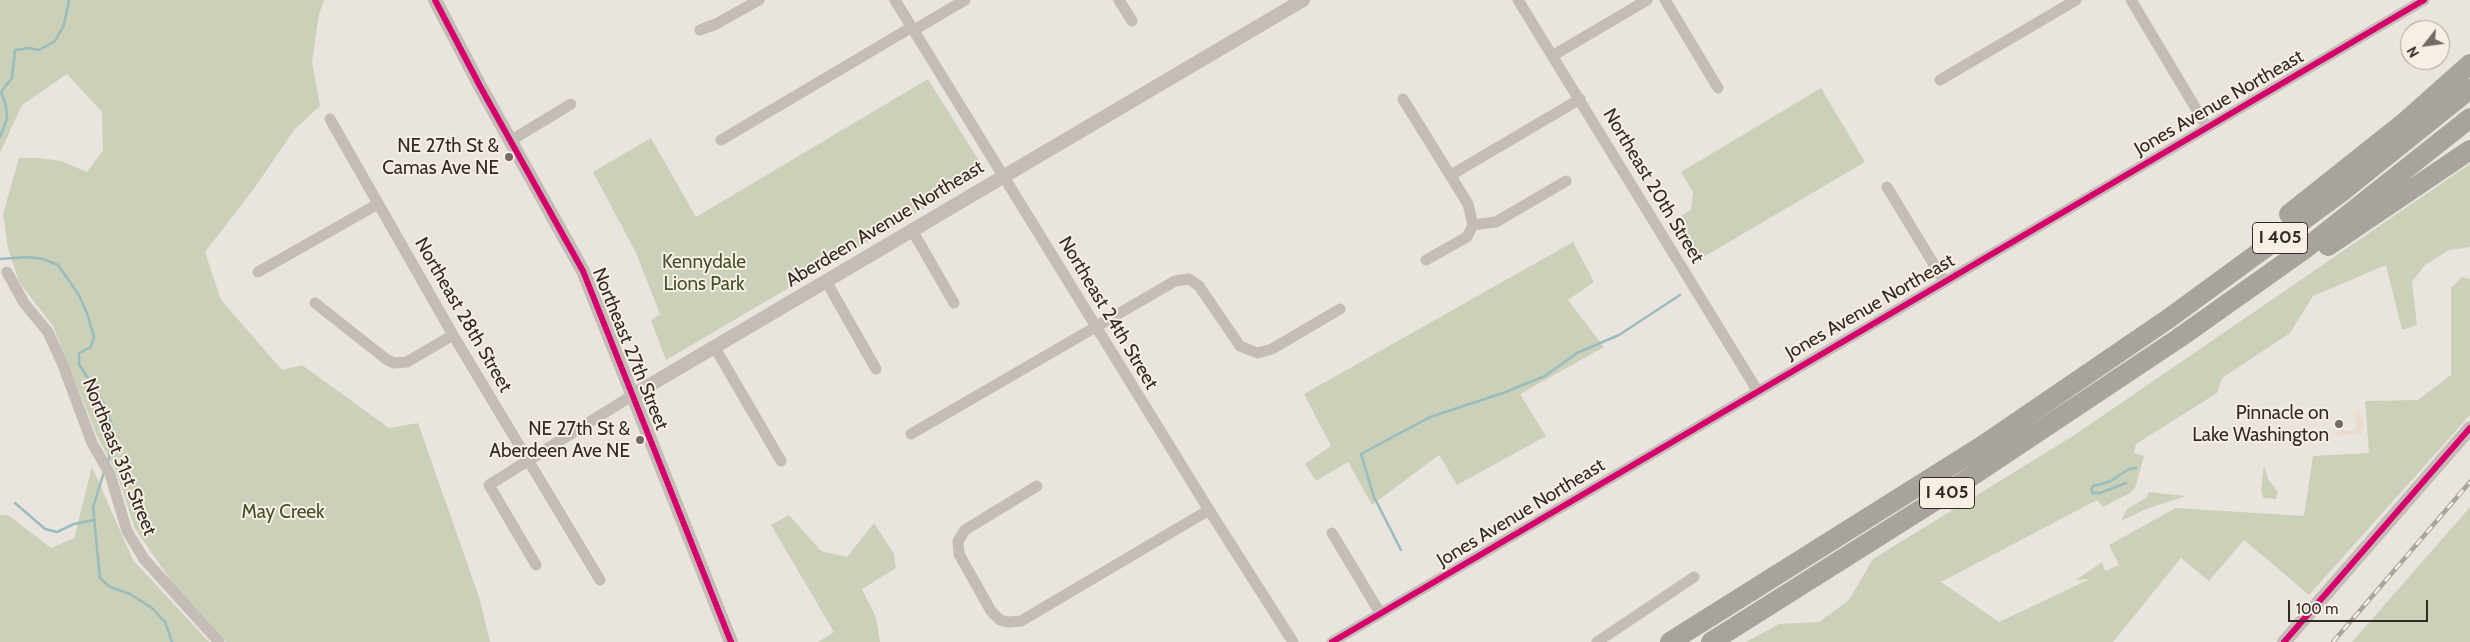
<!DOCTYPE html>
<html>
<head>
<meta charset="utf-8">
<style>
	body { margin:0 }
	#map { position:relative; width:2470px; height:642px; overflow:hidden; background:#eae4de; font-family:Cabin,sans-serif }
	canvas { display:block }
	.north { position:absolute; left:2400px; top:20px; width:50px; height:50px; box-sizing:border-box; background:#f8efe4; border:1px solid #a9a098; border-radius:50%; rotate:240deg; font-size:14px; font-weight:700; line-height:20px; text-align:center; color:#332a26 }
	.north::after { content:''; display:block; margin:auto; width:18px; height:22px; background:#736b66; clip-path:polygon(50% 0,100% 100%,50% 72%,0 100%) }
	.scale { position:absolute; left:2288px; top:600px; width:140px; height:22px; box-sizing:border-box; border:2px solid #332a26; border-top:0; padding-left:6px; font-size:15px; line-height:18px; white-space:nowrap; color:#332a26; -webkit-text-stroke:4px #f8efe4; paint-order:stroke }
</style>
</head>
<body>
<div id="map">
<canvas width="2470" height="642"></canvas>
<div class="north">N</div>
<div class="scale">100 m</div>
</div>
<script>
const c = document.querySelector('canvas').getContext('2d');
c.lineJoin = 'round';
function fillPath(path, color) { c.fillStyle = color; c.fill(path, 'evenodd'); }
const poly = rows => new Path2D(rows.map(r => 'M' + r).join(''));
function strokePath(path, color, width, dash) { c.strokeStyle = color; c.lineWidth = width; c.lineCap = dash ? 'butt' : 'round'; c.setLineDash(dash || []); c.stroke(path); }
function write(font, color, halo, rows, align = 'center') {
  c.font = font + ' Cabin,sans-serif'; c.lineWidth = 4; c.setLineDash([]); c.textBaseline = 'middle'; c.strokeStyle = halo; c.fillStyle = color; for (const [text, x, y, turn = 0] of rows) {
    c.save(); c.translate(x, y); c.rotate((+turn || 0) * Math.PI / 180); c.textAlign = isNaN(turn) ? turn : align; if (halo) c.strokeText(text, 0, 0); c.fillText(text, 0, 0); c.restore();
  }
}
fillPath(poly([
	[0,0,324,0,319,14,312,62,320,106,294,130,253,190,205,252,221,300,282,370,302,365,389,428,418,423,480,600,490,642,226,642,172,582,135,529,116,471,98,438,53,326,19,282,8,248,3,214,19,158,39,158,61,161,87,172,103,150,102,112,67,74,22,105,0,153],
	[928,79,986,172,666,360,651,320,660,314,636,253,593,172,651,138,696,217],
	[1821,88,1865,162,1695,262,1671,222,1691,210,1693,192,1681,172],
	[2470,164,2470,247,2449,250,2425,265,2412,282,2417,325,2402,330,2386,265,2313,296,2290,333,2222,378,2217,393,2136,444,2134,453,2144,456,2135,488,2130,493,2103,507,2097,500,1941,582,1999,622,2090,579,2076,580,2102,562,2105,571,2119,565,2109,545,2176,508,2304,516,2313,456,2369,453,2365,401,2418,400,2451,375,2451,288,2462,277,2470,279,2470,415,2309,595,2244,540,2209,581,2181,558,2113,642,1746,642,1779,624,1819,622,1849,600,1873,559,2073,436],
	[1573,242,1594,282,1568,300,1604,347,1520,394,1546,436,1457,485,1439,455,1372,505,1348,462,1316,481,1305,464,1331,446,1304,394],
	[2264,465,2268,479,2278,492,2276,499,2263,498,2261,490],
	[92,467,133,560,209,642,0,642,0,515,8,515,51,548,74,538],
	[2149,492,2186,496,2146,509,2121,521,2127,509,2146,498],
	[2470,507,2470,642,2352,642],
	[789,515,821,551,847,557,874,523,894,554,896,568,862,589,876,617,880,642,818,642,834,632,771,525]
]), '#cbd0b8');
fillPath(poly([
	[2358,411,2364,420,2362,434,2335,435,2342,429,2343,431,2357,430,2355,415,2351,415]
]), '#e9dccd');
strokePath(poly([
	[0,137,7,119,6,106,1,92,12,78,15,50,29,48,39,50,55,41,64,25,69,0],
	[0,259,27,257,43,259,58,265,79,295,88,316,94,337,91,347,79,353,79,364,104,404,112,425,113,438,108,463],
	[104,472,93,507,100,578,110,587,130,594,152,608,165,622,172,642],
	[2126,483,2100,493,2093,493,2091,490,2093,486,2109,482,2129,469,2136,468],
	[15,503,45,529,57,532,74,524,94,520],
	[1401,550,1374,497,1361,454,1430,417,1503,393,1545,376,1577,353,1619,335,1680,295]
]), '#9abcbc', 2.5);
strokePath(poly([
	[895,0,1209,510,1293,642],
	[1119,0,1132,21],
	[1518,0,1757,390],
	[1665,0,1718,88],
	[2131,0,2207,127],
	[700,30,716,24,759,0],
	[914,30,965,0],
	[1552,56,1647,0],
	[1940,80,2076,0],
	[1403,99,1468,204,1473,225],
	[330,119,453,335,600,580],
	[721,140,912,27],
	[510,141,571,104],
	[1451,175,1580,99],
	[1887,187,1944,281],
	[912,230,954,303],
	[1426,260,1467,237,1473,225,1496,222,1566,181],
	[7,272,24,303,48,332,63,365,92,443,110,474,127,531,144,559,219,642],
	[258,272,378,204],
	[826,281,876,369],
	[315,303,386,359,394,363,407,362,453,335],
	[714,346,781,461],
	[911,434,1175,281,1189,279,1199,286,1240,346,1257,353,1272,349,1340,309],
	[1037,486,965,530,958,541,959,554,991,611,1000,620,1008,622,1021,621,1209,510],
	[1332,533,1380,613],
	[536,565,489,485,633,395],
	[1332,642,2424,0],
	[1597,642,1694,577]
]), '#c3bcb7', 11);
strokePath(poly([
	[435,0,481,88,583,271,731,642],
	[633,395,1303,0],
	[2284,642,2470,428]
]), '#c3bcb7', 14);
strokePath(poly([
	[2289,214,2406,121,2470,64],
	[2328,246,2470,150],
	[1670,642,1982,446,2168,319,2339,194,2470,89],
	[1711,642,1936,500,2179,338,2306,248,2470,118]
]), '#a9a39d', 20);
const rail = poly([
	[2333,642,2470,482]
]);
strokePath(rail, '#aba5a1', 4.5);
strokePath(rail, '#f8efe4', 2.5, [8]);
strokePath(poly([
	[435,0,481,88,583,271,731,642],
	[1332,642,2424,0],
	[2284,642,2470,428]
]), '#d6006c', 6);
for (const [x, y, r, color] of [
	[509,157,5,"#736b66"],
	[2339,424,5,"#736b66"],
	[640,440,5,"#736b66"]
]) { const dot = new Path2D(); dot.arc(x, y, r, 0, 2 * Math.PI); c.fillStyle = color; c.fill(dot); strokePath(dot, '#f8efe4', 2); }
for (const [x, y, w] of [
	[2280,238,55],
	[1947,493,55]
]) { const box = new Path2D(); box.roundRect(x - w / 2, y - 15.5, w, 31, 4); c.fillStyle = '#f8efe4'; c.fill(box); strokePath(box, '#332a26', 1); }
write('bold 18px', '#332a26', null, [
	["I 405",2280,238],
	["I 405",1947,493]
]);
write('19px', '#332a26', '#f8efe4', [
	["Jones Avenue Northeast",2219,103,-30],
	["Northeast 20th Street",1653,186,59],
	["Aberdeen Avenue Northeast",885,224,-31],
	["Jones Avenue Northeast",1870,307,-30],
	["Northeast 24th Street",1108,313,59],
	["Northeast 28th Street",463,315,60],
	["Northeast 27th Street",630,349,68],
	["Northeast 31st Street",119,457,68],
	["Jones Avenue Northeast",1521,513,-31]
]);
write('19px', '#332a26', '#f8efe4', [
	["NE 27th St &",499,146],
	["Camas Ave NE",499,168],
	["Pinnacle on",2329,413],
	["Lake Washington",2329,435],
	["NE 27th St &",630,429],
	["Aberdeen Ave NE",630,451]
], 'right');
write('19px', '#43512a', '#f8efe4', [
	["Kennydale",704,262],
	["Lions Park",704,284],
	["May Creek",283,512]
]);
</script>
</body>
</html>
